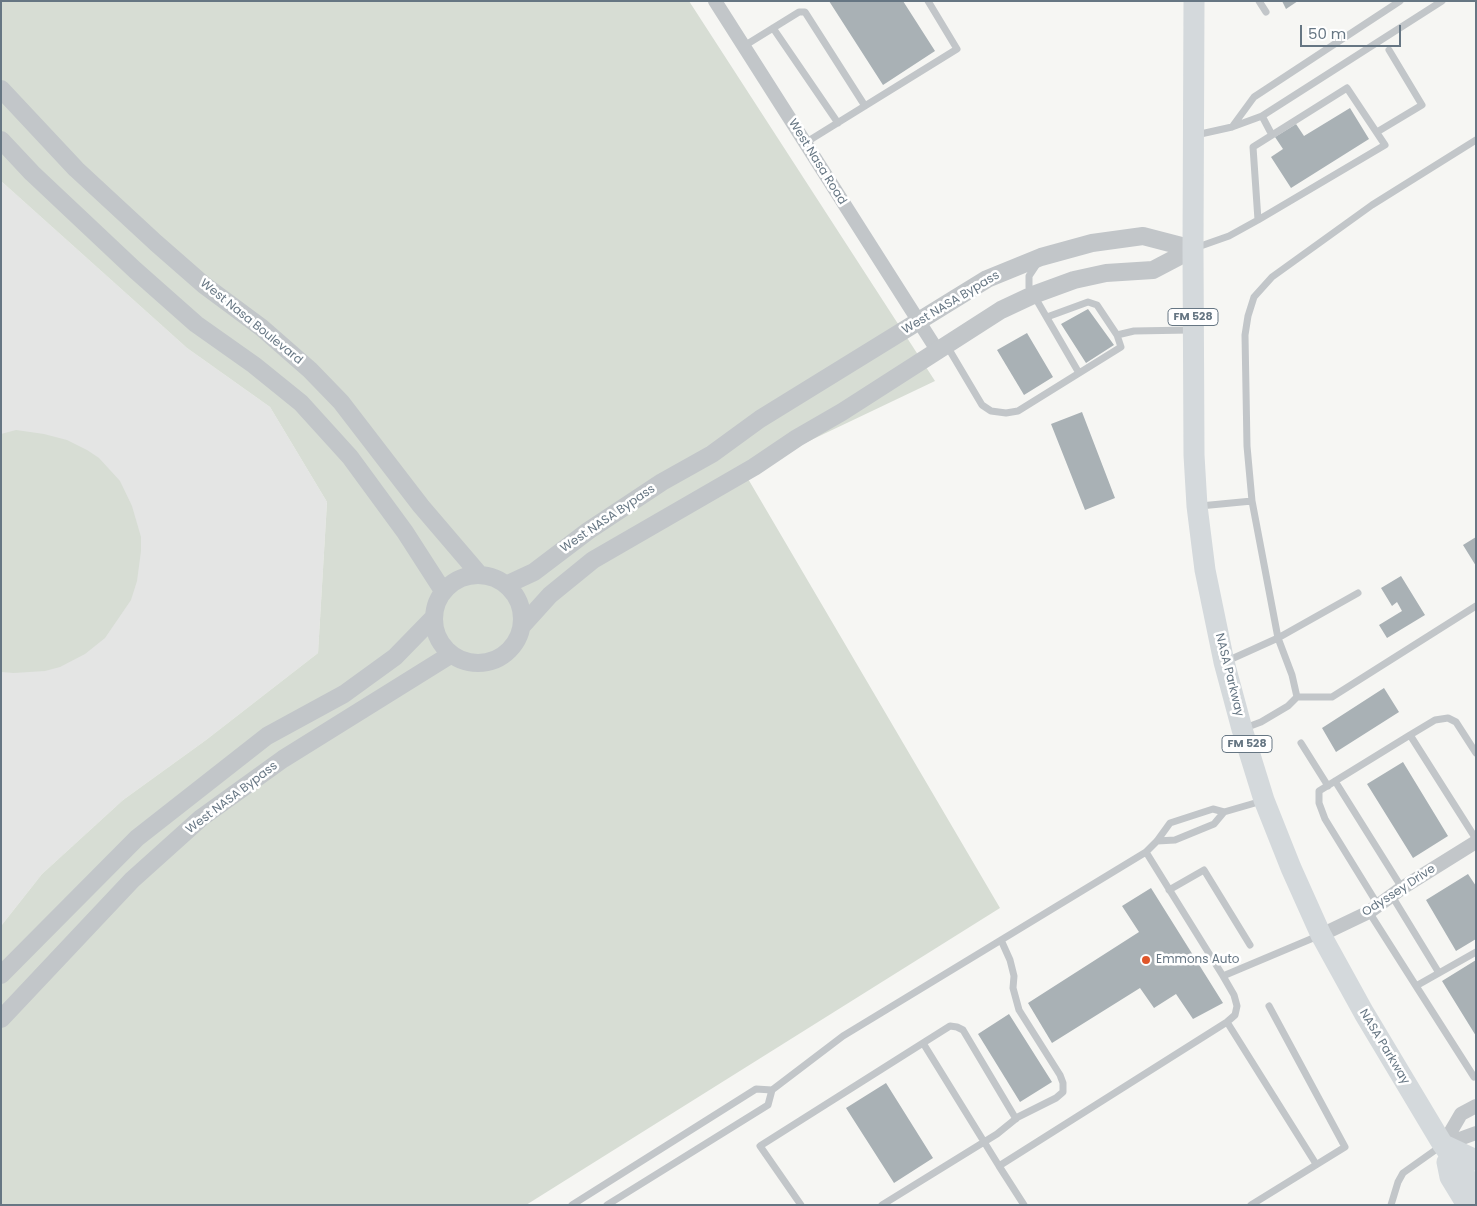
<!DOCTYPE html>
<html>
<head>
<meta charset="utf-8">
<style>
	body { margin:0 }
	#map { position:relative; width:1477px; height:1206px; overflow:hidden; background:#f6f6f3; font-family:Poppins,sans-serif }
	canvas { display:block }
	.frame { position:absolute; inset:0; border:2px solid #667683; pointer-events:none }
	.scale { position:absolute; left:1300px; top:25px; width:101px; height:22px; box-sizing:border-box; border:2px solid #667683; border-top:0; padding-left:6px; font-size:15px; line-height:18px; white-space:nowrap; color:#667683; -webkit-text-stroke:4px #fff; paint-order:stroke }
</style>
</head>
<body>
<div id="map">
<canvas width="1477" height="1206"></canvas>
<div class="frame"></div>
<div class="scale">50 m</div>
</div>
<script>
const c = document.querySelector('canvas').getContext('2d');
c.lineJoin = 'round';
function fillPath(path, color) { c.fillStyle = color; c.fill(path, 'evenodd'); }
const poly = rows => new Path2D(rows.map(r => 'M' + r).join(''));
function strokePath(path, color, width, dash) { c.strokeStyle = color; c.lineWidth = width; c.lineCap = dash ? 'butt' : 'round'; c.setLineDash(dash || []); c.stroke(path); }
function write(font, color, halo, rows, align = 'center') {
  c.font = font + ' Poppins,sans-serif'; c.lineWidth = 5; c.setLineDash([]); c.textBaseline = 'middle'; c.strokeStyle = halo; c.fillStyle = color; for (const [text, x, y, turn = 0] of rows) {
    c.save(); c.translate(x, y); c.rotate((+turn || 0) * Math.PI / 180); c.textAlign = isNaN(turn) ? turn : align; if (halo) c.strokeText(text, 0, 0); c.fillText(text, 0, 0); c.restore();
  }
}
fillPath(poly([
	[1,181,187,348,270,407,327,502,318,653,206,740,123,800,42,874,1,926]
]), '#e4e5e4');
fillPath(poly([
	[1,1,689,1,935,381,744,472,1000,908,526,1205,1,1205,1,926,42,874,123,800,206,740,318,653,327,502,270,407,187,348,1,181],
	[16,430,44,434,67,440,87,450,99,458,120,481,132,506,141,537,141,551,137,581,131,600,105,638,85,654,60,667,45,671,14,673,1,672,1,434]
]), '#d7ddd4');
fillPath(poly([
	[829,1,903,1,935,51,883,85],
	[1282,1,1298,1,1286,9],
	[1350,108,1369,139,1291,188,1271,157,1283,149,1275,137,1296,124,1304,136],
	[1088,309,1114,345,1086,363,1061,324],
	[1027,333,1053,377,1024,395,997,350],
	[1082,412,1115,498,1085,510,1051,424],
	[1476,537,1476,566,1463,545],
	[1401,576,1425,615,1387,638,1379,625,1402,611,1397,602,1392,606,1381,588],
	[1384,688,1399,712,1336,752,1322,728],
	[1403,762,1448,836,1413,858,1367,784],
	[1468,874,1476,886,1476,939,1456,951,1426,900],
	[1151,888,1223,1003,1193,1019,1176,994,1154,1008,1140,988,1052,1043,1028,1003,1139,932,1122,906],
	[1476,960,1476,1036,1442,981],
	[1009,1014,1052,1082,1020,1102,978,1034],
	[886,1083,933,1158,894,1183,846,1108]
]), '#a9b1b5');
strokePath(poly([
	[1259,1,1266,12],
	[773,28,838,123],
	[744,46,799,12,805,12,865,106],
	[1347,88,1385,145,1258,220,1253,147,1347,88],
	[1262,116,1272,135],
	[1232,127,1254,97,1400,1],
	[1377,132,1422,105,1389,50],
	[1196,135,1232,127,1262,116,1442,1],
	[805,143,957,49,928,1],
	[1195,248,1229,236,1258,220],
	[1037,264,1029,276,1029,287,1079,373],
	[1047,317,1088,302,1097,305,1117,335],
	[947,346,982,405,991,411,1006,413,1018,411,1121,347,1117,335,1134,331,1190,330],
	[1252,501,1278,638,1292,675,1297,697],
	[1200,506,1252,501,1247,446,1245,335,1248,316,1254,297,1272,277,1372,205,1476,140],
	[1227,661,1278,638,1358,593],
	[1245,728,1261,722,1288,706,1297,697,1332,697,1476,606],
	[1410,735,1435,720,1448,718,1456,722,1476,753],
	[1301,743,1328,786],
	[1335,781,1402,888],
	[1157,841,1175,840,1214,824,1224,812],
	[1146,852,1157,841,1170,823,1213,809,1224,812,1262,801],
	[1169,890,1204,870,1250,945],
	[1392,896,1439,973],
	[1378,905,1325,819,1319,803,1319,791,1410,735,1476,839],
	[1369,912,1416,986,1476,952],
	[1416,986,1474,1077],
	[1227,1022,1316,1164],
	[923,1043,950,1026,957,1027,963,1030,1016,1119],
	[999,1166,1024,1205],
	[572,1205,756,1089,772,1090],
	[607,1205,768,1105,772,1090,843,1036,1146,852,1223,976],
	[801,1205,760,1146,923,1043,999,1166,1227,1022,1235,1015,1237,1006,1234,995,1223,976,1318,936],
	[882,1205,997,1134,1018,1117,1056,1098,1063,1092,1063,1083,1060,1075,1019,1010,1013,988,1014,976,1010,960,1001,940],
	[1251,1205,1345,1147,1269,1006],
	[1391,1205,1398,1182,1403,1173,1441,1146]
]), '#c2c6c9', 7);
strokePath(poly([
	[715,1,937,350],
	[1321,935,1369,912,1402,888,1476,842],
	[1443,1145,1461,1114,1476,1106],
	[1443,1145,1476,1133]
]), '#c2c6c9', 14);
strokePath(poly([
	[1,89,76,169,156,243,204,285,262,328,310,370,341,402,421,506,480,575],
	[1,140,32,173,135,270,196,324,254,365,301,403,350,457,405,532,443,591],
	'434 619a44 44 0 1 1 88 0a44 44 0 1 1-88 0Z',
	[506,585,534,572,588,531,662,482,712,454,760,419,987,279,1041,257,1092,243,1143,236,1193,249],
	[522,626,550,595,593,560,754,467,797,438,842,412,1001,310,1033,295,1074,280,1106,273,1153,270,1193,249],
	[1,975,137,838,267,736,344,694,395,657,434,617],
	[1,1019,132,880,201,818,283,759,450,655]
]), '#c2c6c9', 18);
strokePath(poly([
	[1194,1,1193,249,1194,455,1197,506,1205,570,1224,662,1242,729,1264,800,1291,868,1321,935,1364,1013,1443,1145,1476,1191],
	[1446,1146,1476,1160],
	[1447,1162,1450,1177,1467,1205]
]), '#d4d9dc', 21);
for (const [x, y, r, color] of [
	[1146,960,5,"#df562a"]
]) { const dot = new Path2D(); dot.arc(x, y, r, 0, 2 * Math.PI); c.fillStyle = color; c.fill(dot); strokePath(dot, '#fff', 2); }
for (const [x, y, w] of [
	[1193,317,50],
	[1247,744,50]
]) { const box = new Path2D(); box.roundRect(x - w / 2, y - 8.5, w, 17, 4); c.fillStyle = '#fff'; c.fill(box); strokePath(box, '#667683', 1); }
write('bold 11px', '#667683', null, [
	["FM 528",1193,317],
	["FM 528",1247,744]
]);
write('12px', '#667683', '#fff', [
	["West Nasa Road",817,162,58],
	["West NASA Bypass",951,303,-31],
	["West Nasa Boulevard",251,322,39],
	["West NASA Bypass",608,519,-34],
	["NASA Parkway",1229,675,76],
	["West NASA Bypass",232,798,-37],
	["Odyssey Drive",1399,891,-33],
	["NASA Parkway",1384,1047,59]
]);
write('12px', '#667683', '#fff', [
	["Emmons Auto",1156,960]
], 'left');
</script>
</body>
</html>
